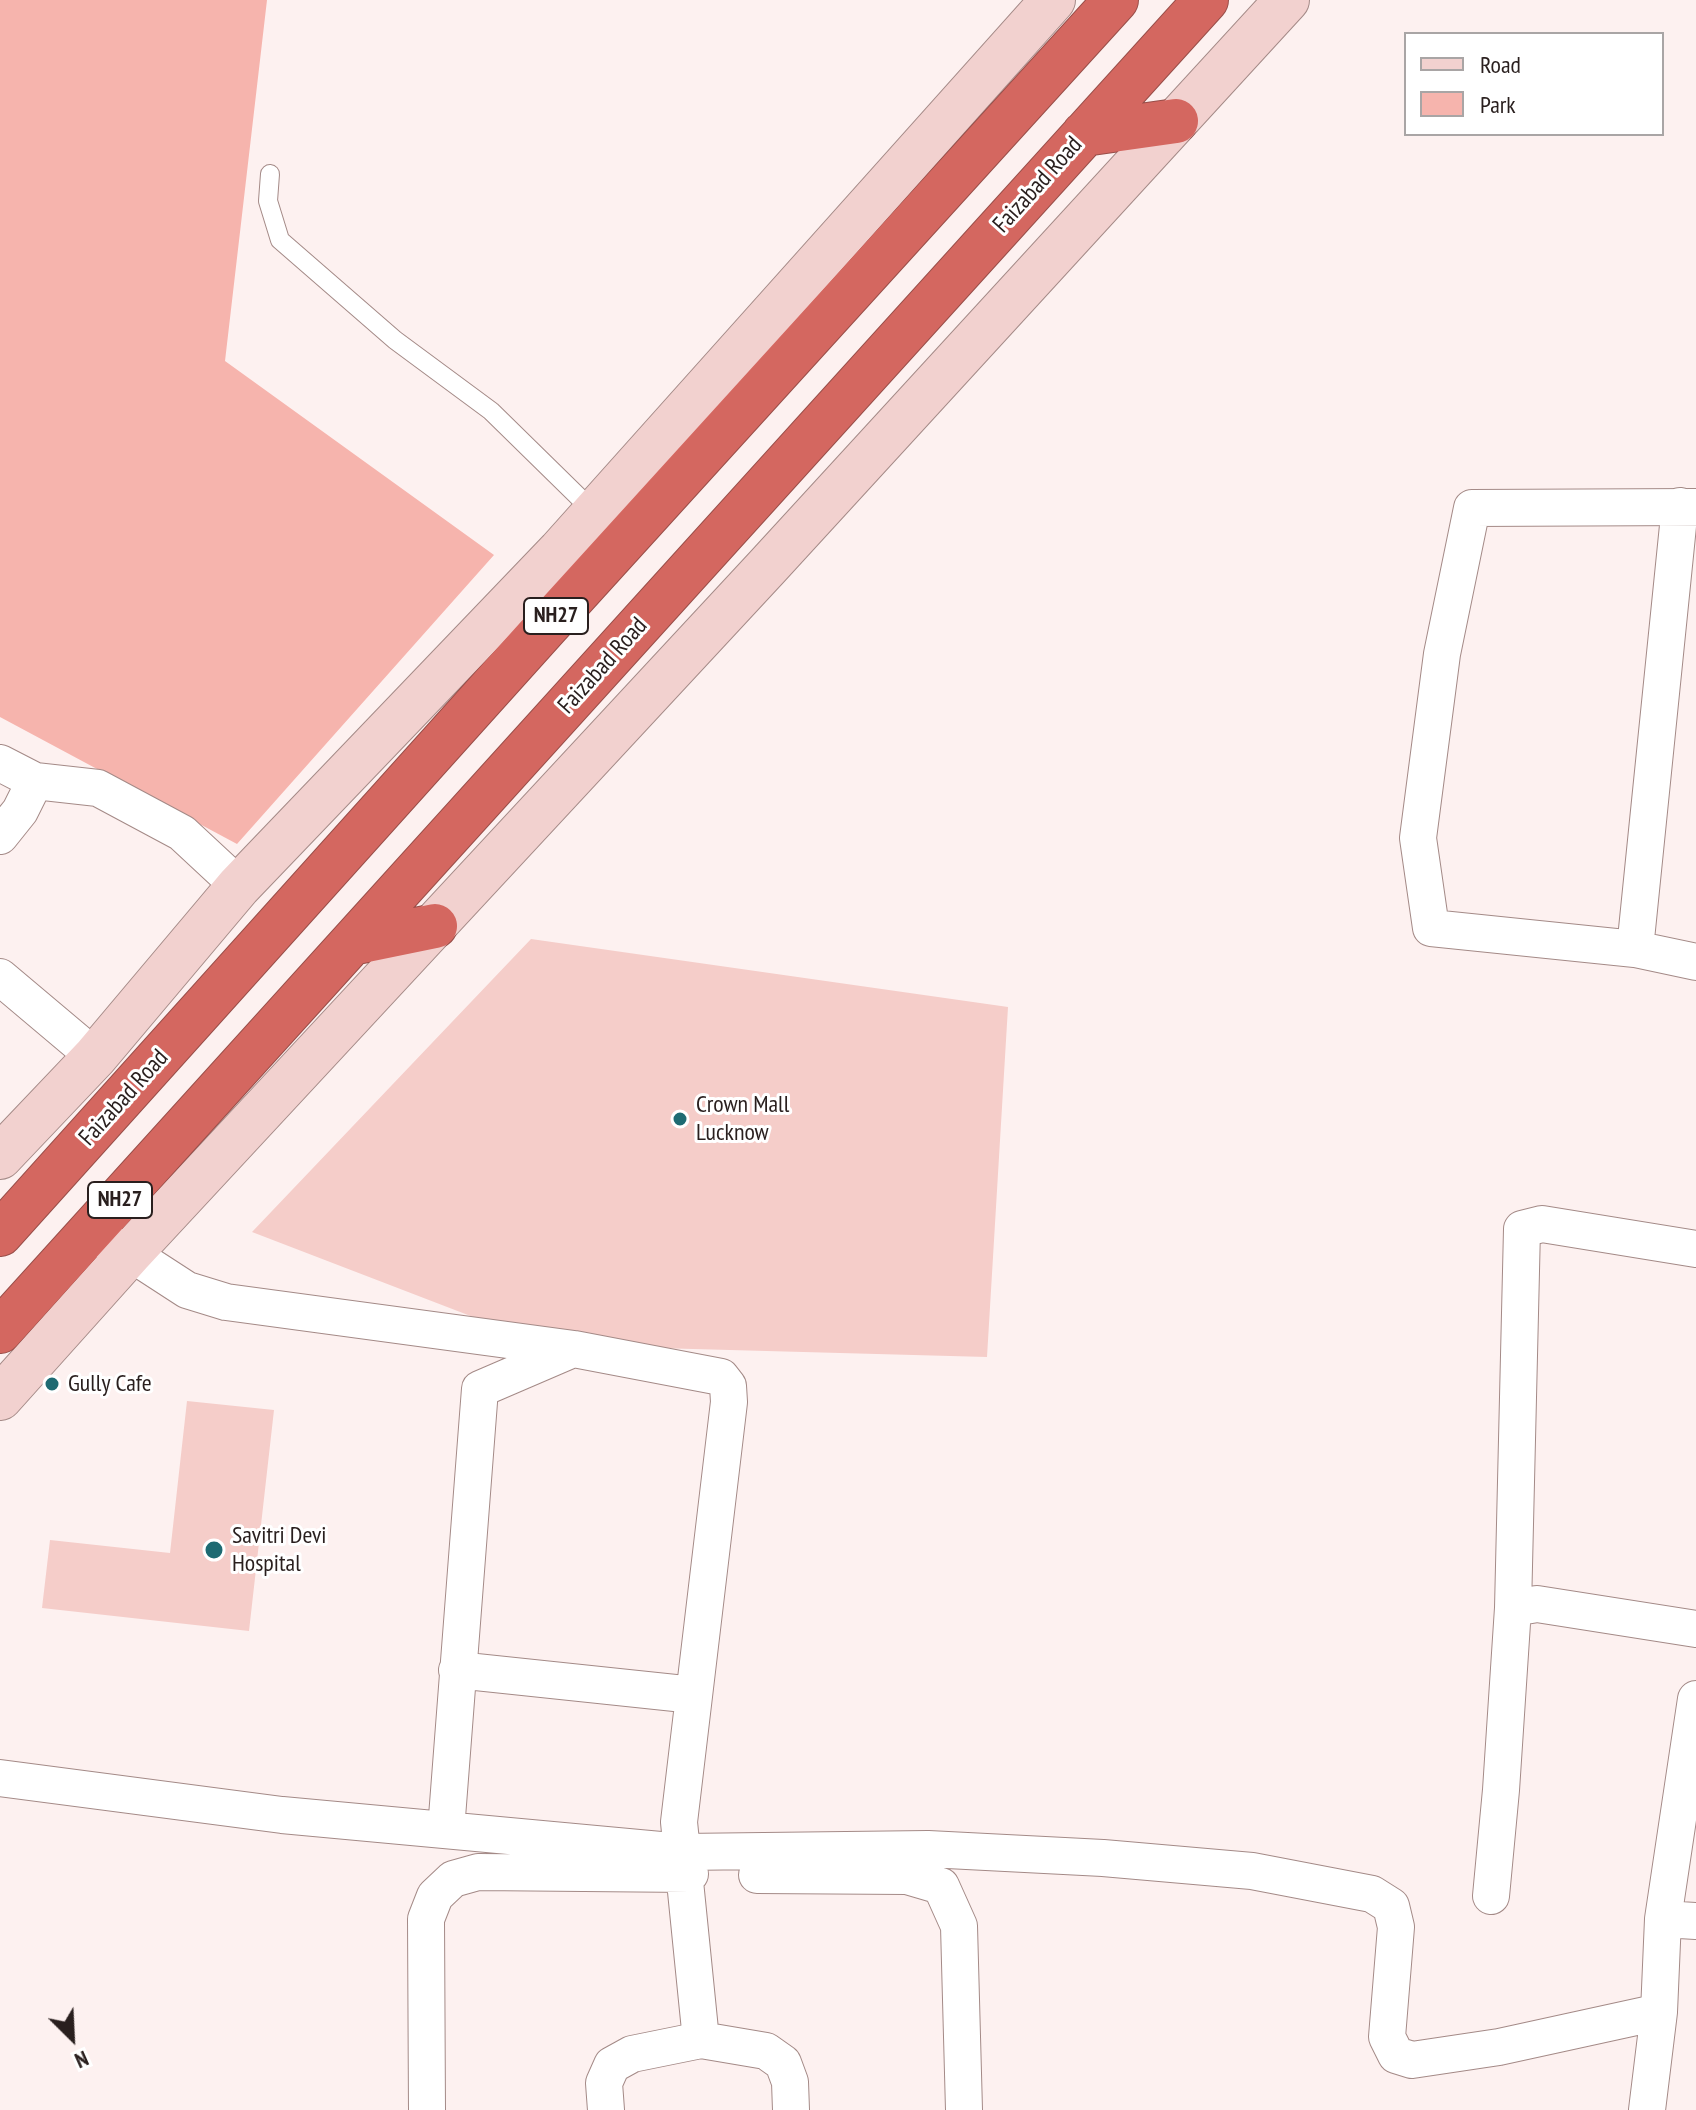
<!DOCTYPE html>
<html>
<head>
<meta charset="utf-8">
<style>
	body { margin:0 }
	#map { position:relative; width:1696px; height:2110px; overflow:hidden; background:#fdf1f0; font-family:"PT Sans Narrow",sans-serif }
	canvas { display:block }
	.legend { position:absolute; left:1404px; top:32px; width:260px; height:104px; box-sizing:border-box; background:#fff; border:2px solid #a9a5a5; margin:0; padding:10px 14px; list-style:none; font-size:24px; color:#291f1e }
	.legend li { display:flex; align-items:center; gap:16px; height:40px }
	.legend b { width:40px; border:2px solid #a9a5a5 }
	.north { position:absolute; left:32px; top:1998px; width:80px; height:80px; -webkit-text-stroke:6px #fff; paint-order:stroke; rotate:156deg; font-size:22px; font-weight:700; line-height:32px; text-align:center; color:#291f1e }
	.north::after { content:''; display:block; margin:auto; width:28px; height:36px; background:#291f1e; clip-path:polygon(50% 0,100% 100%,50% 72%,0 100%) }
</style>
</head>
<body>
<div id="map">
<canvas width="1696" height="2110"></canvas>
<ul class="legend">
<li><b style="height:10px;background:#f2d1cf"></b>Road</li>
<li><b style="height:22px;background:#f6b4ad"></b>Park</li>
</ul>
<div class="north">N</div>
</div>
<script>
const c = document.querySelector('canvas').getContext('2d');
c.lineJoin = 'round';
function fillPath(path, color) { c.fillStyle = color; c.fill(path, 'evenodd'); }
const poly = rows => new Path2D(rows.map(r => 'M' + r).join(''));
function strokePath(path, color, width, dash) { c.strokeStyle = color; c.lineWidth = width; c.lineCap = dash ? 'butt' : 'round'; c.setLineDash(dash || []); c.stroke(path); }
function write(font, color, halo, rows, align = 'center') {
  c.font = font + ' "PT Sans Narrow",sans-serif'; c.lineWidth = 6; c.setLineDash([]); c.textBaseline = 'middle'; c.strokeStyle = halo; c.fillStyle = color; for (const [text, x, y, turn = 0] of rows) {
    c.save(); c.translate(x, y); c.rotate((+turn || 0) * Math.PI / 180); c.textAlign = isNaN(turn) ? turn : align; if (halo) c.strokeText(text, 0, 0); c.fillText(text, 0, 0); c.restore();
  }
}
fillPath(poly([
	[0,0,267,0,225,361,494,555,237,844,0,717]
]), '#f6b4ad');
fillPath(poly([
	[531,939,1008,1007,987,1357,546,1345,252,1232],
	[187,1401,274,1410,249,1631,42,1608,50,1540,170,1553]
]), '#f5cdc9');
const lane = poly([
	[270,174,268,201,280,240,395,340,491,411,594,512]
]);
const street = poly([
	[1696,507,1472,508,1442,654,1418,838,1431,928,1635,949,1696,962],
	[0,763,35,781,98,788,182,833,239,886],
	[0,836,20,811,35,781],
	[1635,949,1680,506],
	[0,977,95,1057],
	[105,1241,130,1253,187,1290,226,1302,574,1349,721,1377,728,1386,729,1402,679,1822,701,2040],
	[1513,1608,1537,1604,1696,1629],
	[457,1670,694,1695],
	[0,1778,282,1815,682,1852,928,1849,1103,1858,1252,1871,1372,1894,1391,1906,1396,1927,1387,2037,1396,2055,1412,2060,1499,2047,1659,2012],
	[446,1830,480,1389,573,1349],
	[757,1875,907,1876,941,1886,959,1926,964,2110],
	[1491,1896,1501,1790,1513,1608,1522,1229,1542,1224,1696,1249],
	[1663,1919,1696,1921],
	[427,2110,426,1919,435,1896,453,1879,478,1872,690,1874],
	[606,2110,604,2083,612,2065,632,2054,701,2040,766,2051,783,2063,790,2082,791,2110],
	[1647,2110,1659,2012,1663,1919,1696,1699]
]);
const secondary = poly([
	[0,1157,95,1057,239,886,560,551,1053,0],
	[0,1398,130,1253,767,567,1287,0]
]);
const highway = poly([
	[1084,134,1176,121],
	[352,943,435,926],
	[0,1234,545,628,1116,0],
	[0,1331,1206,0]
]);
strokePath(lane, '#a48a87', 20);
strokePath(street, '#a48a87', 38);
strokePath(secondary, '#a48a87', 46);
strokePath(highway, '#984e49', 46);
strokePath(lane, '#fff', 18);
strokePath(street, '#fff', 36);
strokePath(secondary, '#f2d1cf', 44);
strokePath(highway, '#d46760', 44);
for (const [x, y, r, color] of [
	[680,1119,8,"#1e6a72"],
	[52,1384,8,"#1e6a72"],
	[214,1550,10,"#1e6a72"]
]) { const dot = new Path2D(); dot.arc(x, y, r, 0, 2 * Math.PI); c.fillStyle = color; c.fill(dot); strokePath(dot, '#fff', 3); }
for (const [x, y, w] of [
	[556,616,64],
	[120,1200,64]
]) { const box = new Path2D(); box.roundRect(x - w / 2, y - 18, w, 36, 6); c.fillStyle = '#fff'; c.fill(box); strokePath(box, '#291f1e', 2); }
write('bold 22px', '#291f1e', null, [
	["NH27",556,616],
	["NH27",120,1200]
]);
write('24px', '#291f1e', '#fff', [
	["Faizabad Road",1038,185,-48],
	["Faizabad Road",603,666,-48],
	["Faizabad Road",124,1098,-48]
]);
write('24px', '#291f1e', '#fff', [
	["Crown Mall",696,1105],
	["Lucknow",696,1133],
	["Gully Cafe",68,1384],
	["Savitri Devi",232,1536],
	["Hospital",232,1564]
], 'left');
</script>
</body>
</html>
